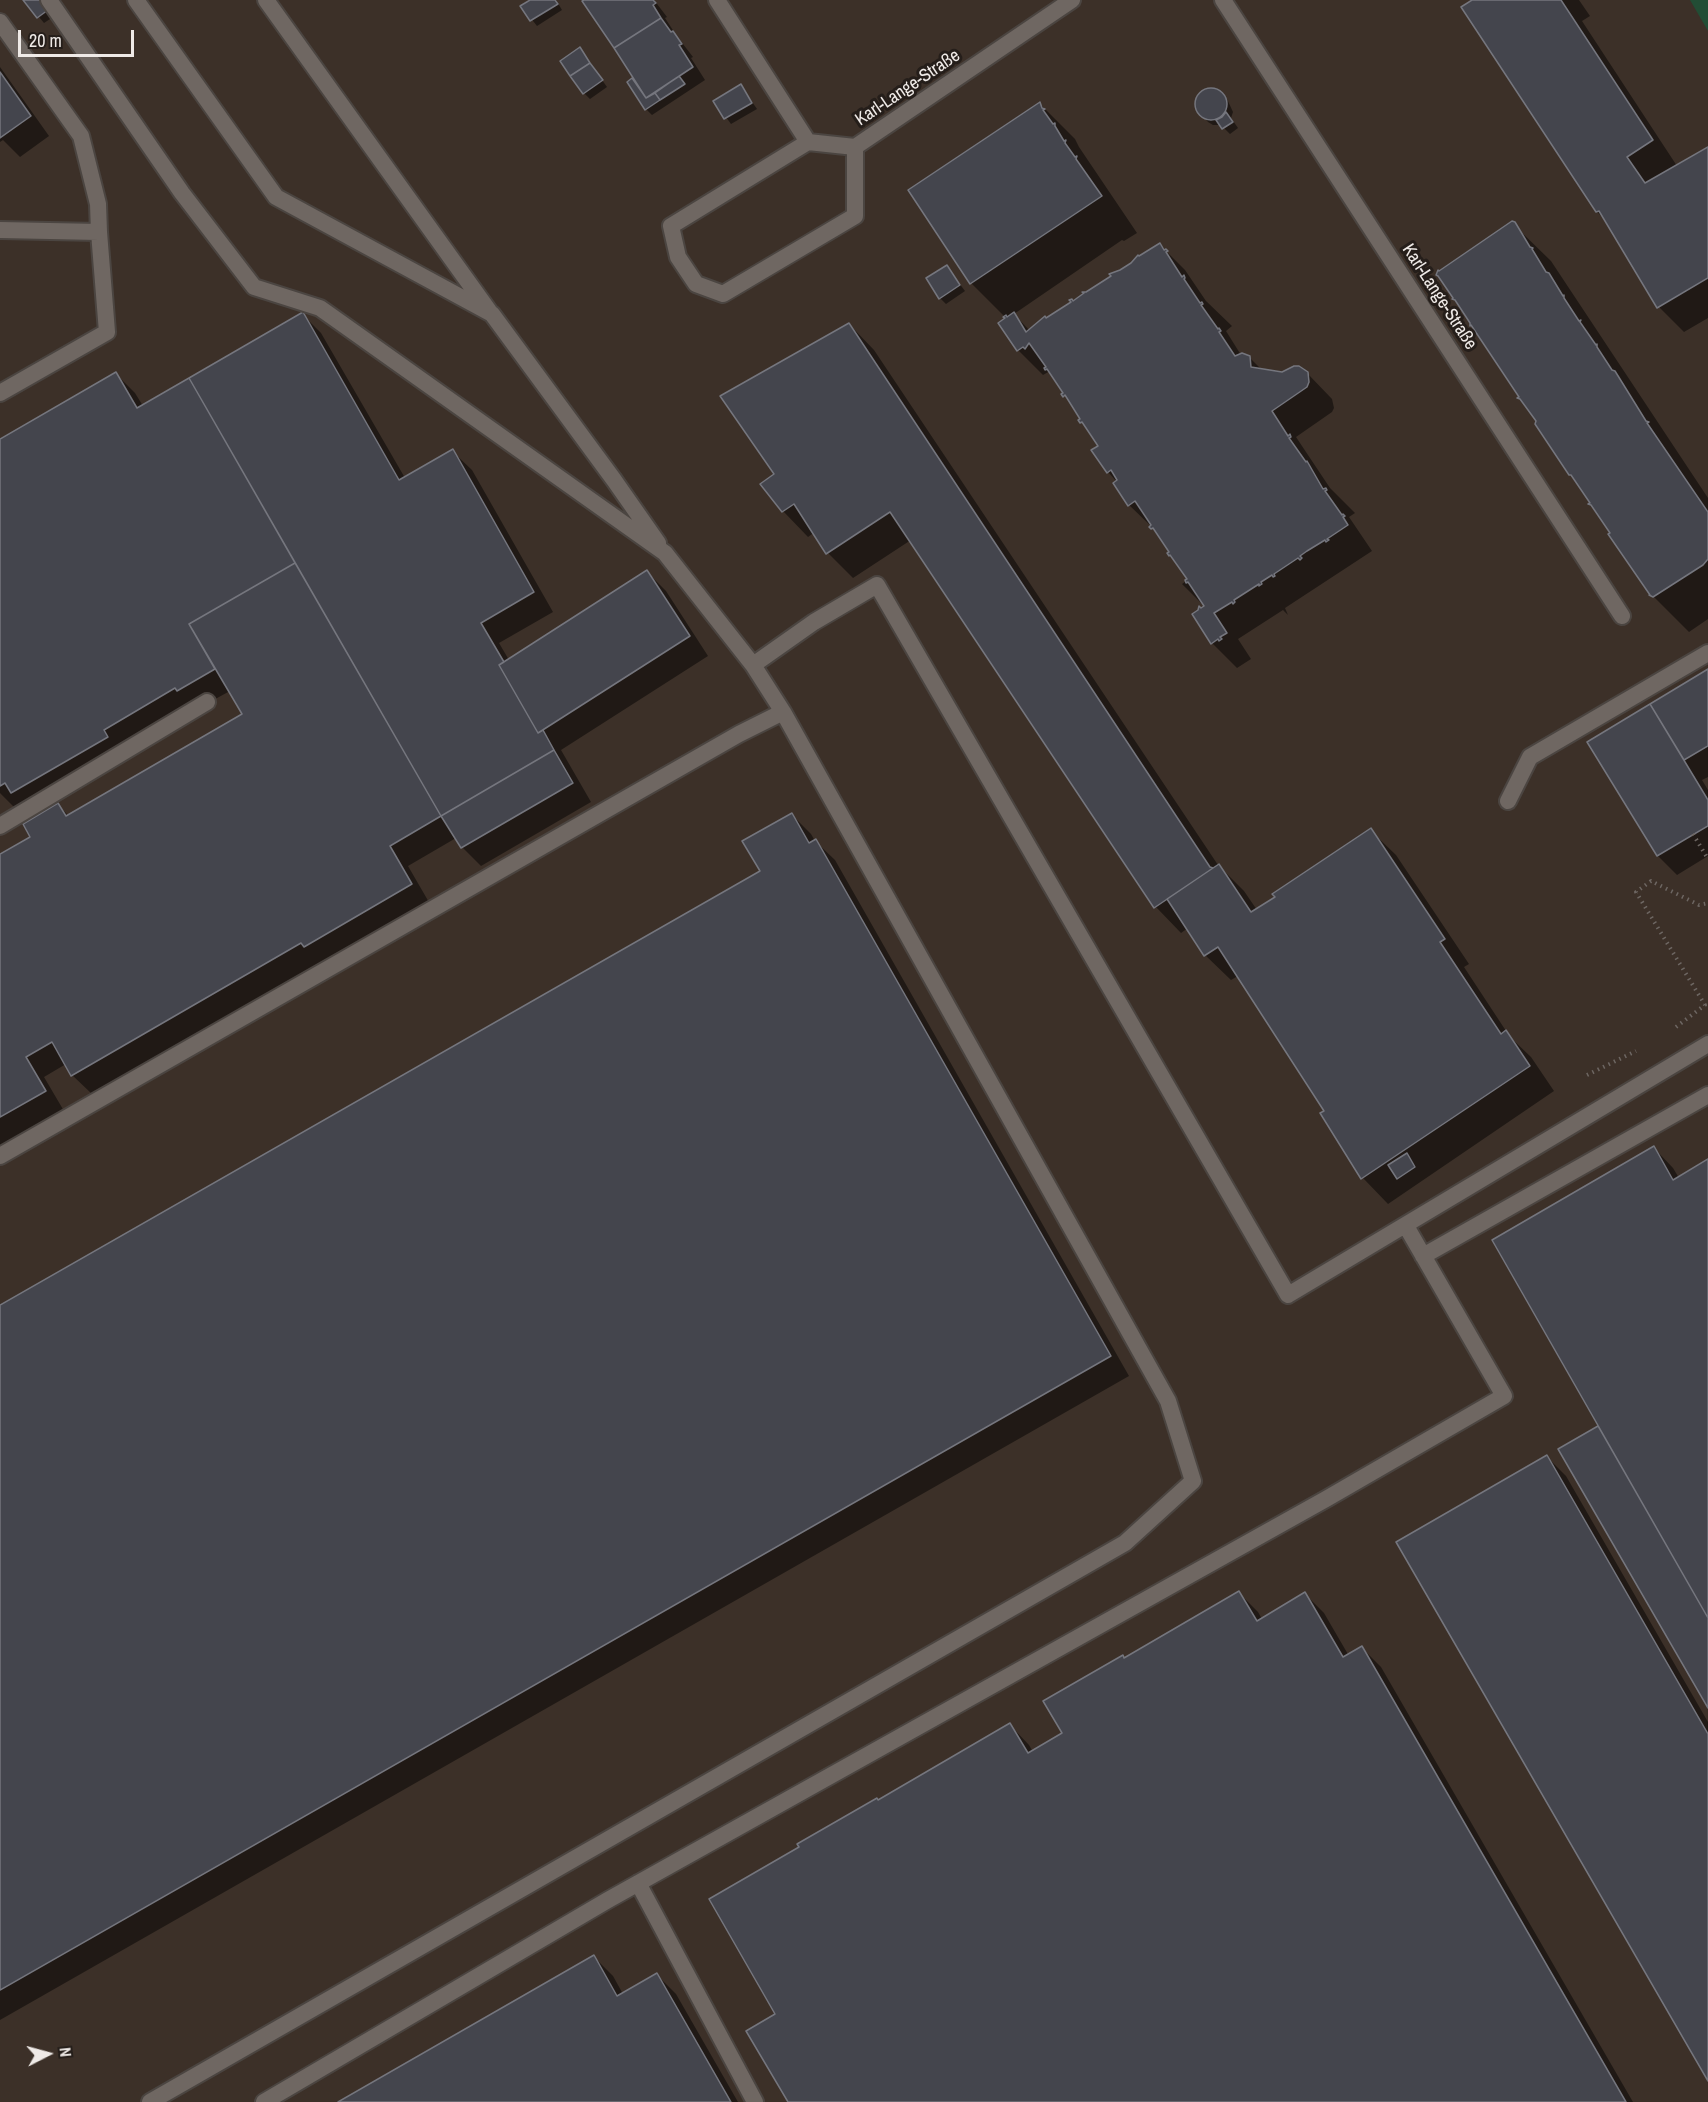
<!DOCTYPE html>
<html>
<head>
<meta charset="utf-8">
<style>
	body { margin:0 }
	#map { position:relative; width:1708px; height:2102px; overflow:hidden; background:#2f2823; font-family:"Archivo Narrow",sans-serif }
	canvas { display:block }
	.north { position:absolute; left:18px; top:2024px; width:60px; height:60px; -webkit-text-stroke:4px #251e1a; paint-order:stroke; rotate:84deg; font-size:16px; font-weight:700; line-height:24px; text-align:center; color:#efeae7 }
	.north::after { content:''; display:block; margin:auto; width:21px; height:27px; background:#efeae7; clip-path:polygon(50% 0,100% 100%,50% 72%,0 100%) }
	.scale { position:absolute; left:18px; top:30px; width:116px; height:27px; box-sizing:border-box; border:3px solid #efeae7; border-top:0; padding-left:8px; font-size:18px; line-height:21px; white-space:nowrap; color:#efeae7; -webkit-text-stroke:4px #251e1a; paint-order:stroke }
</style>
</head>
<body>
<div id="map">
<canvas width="1708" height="2102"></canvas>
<div class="north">N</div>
<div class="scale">20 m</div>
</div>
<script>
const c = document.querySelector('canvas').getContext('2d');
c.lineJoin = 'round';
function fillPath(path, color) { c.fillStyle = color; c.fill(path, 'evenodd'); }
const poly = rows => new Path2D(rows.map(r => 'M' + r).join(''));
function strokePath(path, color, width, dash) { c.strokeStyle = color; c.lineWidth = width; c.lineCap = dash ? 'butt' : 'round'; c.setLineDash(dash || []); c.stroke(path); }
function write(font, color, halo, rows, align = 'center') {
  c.font = font + ' "Archivo Narrow",sans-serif'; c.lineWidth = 6; c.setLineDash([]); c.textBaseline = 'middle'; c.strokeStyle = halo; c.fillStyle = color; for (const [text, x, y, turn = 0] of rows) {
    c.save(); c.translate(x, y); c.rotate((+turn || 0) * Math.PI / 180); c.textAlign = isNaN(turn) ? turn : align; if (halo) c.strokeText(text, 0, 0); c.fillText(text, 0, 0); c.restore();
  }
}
fillPath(poly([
	[0,0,1708,0,1708,2102,0,2102]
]), '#3c3028');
fillPath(poly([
	[1690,0,1708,0,1708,31]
]), '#224d35');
fillPath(poly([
	[25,0,41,0,53,17,44,23],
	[532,0,556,0,562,10,537,26,522,7],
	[583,0,654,0,667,17,665,18,676,35,693,57,691,58,705,80,652,115,646,109,632,80,639,85],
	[1475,0,1579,0,1590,16,1582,21,1677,166,1708,149,1708,318,1684,332,1659,307,1608,222,1597,212],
	[580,49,607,87,590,99,584,93],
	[0,67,49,136,20,157,3,140,0,142],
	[741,86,757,109,731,124,715,102],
	[1208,89,1215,89,1227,99,1233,112,1231,118,1238,128,1230,134,1221,125,1213,125,1208,122,1197,108,1198,96],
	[1040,104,1075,139,1079,147,1137,233,1124,241,1122,240,1014,314,1030,331,1160,245,1185,270,1206,301,1232,326,1226,331,1241,355,1249,357,1262,370,1282,374,1307,373,1332,399,1334,408,1332,412,1296,437,1330,488,1355,513,1349,517,1372,551,1285,608,1288,615,1283,610,1238,639,1251,659,1237,668,1212,643,1205,607,1182,584,1189,579,1155,530,1129,505,1117,482,1108,472,1100,446,1050,371,1043,375,1018,350,1007,319,971,283],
	[1513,224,1551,261,1708,498,1708,619,1689,632,1653,596],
	[946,266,965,291,946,304,940,298],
	[302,314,321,333,405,478,452,451,472,470,553,612,499,643,509,660,647,572,666,591,708,656,561,750,591,802,481,866,462,847,456,838,408,866,430,904,324,965,321,962,92,1094,72,1075,66,1064,44,1077,64,1111,0,1148,0,856,32,838,58,805,69,816,244,715,230,691,15,808,0,793,0,441,116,374,135,393,143,406],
	[849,324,874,350,1218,865,1244,891,1257,910,1370,830,1396,855,1469,964,1464,967,1510,1037,1531,1057,1554,1091,1388,1204,1363,1178,1322,1114,1326,1112,1238,976,1231,980,1205,955,1188,928,1181,933,1156,907,911,540,853,578,828,553,815,532,808,537,783,511,762,484,776,475],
	[1708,671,1708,777,1702,780,1708,790,1708,856,1677,875,1658,856,1589,743],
	[792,815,811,834,815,841,835,860,1129,1376,0,2020,0,1306,762,872],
	[1654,1148,1673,1168,1679,1178,1708,1161,1708,1705,1597,1428,1604,1434],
	[1547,1457,1566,1476,1708,1722,1708,2078],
	[1239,1593,1258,1612,1262,1619,1305,1594,1324,1613,1349,1656,1362,1648,1381,1667,1633,2102,789,2102,777,2014,878,1802,1010,1725,1029,1745,1033,1752,1064,1734,1125,1659],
	[594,1957,613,1976,623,1994,657,1975,676,1994,738,2102,341,2102]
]), '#0007');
const building = poly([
	[23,0,41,0,48,10,37,18,23,0],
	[530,0,555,0,558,4,530,21,520,6,530,0],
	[584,0,653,0,656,3,653,5,661,18,614,48,582,1,584,0],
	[1472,0,1561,0,1653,140,1627,157,1645,183,1708,147,1708,278,1657,308,1599,211,1596,212,1461,7,1472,0],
	[661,18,671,32,673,31,682,44,679,45,693,67,646,98,614,48,661,18],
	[580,47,590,63,570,76,560,61,580,47],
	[590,63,603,80,583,94,570,76,590,63],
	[0,72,31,116,0,138,0,72],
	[679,76,685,84,660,100,655,93,679,76],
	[632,78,646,98,655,93,660,100,645,110,627,82,632,78],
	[741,84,752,103,724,119,713,101,741,84],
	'1195 104a16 16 0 1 1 32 0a16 16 0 1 1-32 0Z',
	[1040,102,1042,108,1045,109,1043,110,1053,124,1055,123,1055,126,1064,141,1066,140,1065,143,1075,157,1077,156,1076,159,1102,196,970,284,908,190,1040,102],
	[1226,112,1233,122,1222,129,1216,120,1222,117,1226,112],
	[1512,221,1515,222,1530,247,1533,248,1532,249,1546,272,1549,273,1563,296,1564,295,1564,298,1579,321,1581,320,1580,322,1596,345,1597,344,1597,347,1612,370,1615,371,1646,421,1649,422,1647,423,1708,512,1708,559,1703,565,1653,597,1649,595,1650,595,1608,534,1610,533,1591,505,1588,504,1590,503,1571,475,1569,475,1535,424,1536,421,1520,399,1517,398,1519,397,1471,325,1470,326,1470,323,1455,300,1452,299,1453,298,1438,276,1436,275,1438,270,1439,271,1512,221],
	[1160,243,1164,250,1166,249,1168,251,1166,252,1182,277,1184,275,1185,278,1184,279,1200,303,1202,302,1203,304,1201,305,1218,329,1219,328,1221,331,1219,332,1235,356,1242,353,1250,356,1251,367,1282,372,1294,366,1299,366,1308,372,1309,382,1307,387,1272,411,1288,436,1290,434,1291,437,1289,438,1306,462,1307,461,1323,489,1326,488,1327,490,1325,491,1342,515,1343,514,1345,516,1343,517,1348,525,1327,539,1329,540,1326,542,1325,540,1307,551,1300,556,1302,558,1300,560,1298,558,1274,574,1275,576,1273,577,1272,575,1261,582,1262,584,1259,586,1259,584,1234,600,1235,602,1233,604,1232,602,1214,613,1227,633,1220,637,1222,639,1219,641,1218,639,1211,644,1192,614,1198,610,1199,606,1201,608,1204,606,1188,582,1186,583,1185,580,1187,579,1170,555,1169,556,1167,553,1169,552,1153,528,1151,529,1149,527,1151,525,1135,501,1128,506,1113,483,1117,480,1111,470,1107,473,1091,450,1098,446,1082,422,1080,423,1078,420,1080,419,1065,395,1063,397,1061,394,1063,393,1047,369,1045,370,1044,368,1046,367,1029,343,1025,349,1023,347,1017,351,998,323,1005,318,1003,317,1006,315,1007,317,1014,312,1026,332,1045,316,1046,318,1071,302,1069,300,1072,299,1073,301,1084,293,1082,292,1086,292,1111,276,1109,274,1120,270,1131,263,1138,255,1139,256,1160,243],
	[947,265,960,285,939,299,926,278,947,265],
	[303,312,399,480,453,449,534,592,481,623,504,662,499,665,538,733,543,730,554,750,441,816,189,378,303,312],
	[849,323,1210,867,1213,868,1154,908,890,512,826,554,794,504,782,512,760,484,774,474,720,396,849,323],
	[116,372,137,408,189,378,295,563,189,624,215,669,177,691,175,688,104,730,108,737,11,793,5,783,0,786,0,439,116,372],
	[295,563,441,816,390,846,412,884,304,947,301,943,71,1076,52,1042,26,1057,46,1091,0,1117,0,854,30,837,23,824,58,803,66,816,242,714,189,624,295,563],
	[647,570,690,636,538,733,499,665,647,570],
	[1708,669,1708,746,1684,760,1650,704,1708,669],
	[1650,704,1708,800,1708,826,1657,856,1587,742,1650,704],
	[554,750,573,783,461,848,441,816,554,750],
	[792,813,809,843,816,839,1111,1356,0,1990,0,1305,760,871,742,841,792,813],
	[1371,828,1445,939,1440,942,1501,1034,1506,1030,1530,1066,1361,1179,1320,1113,1324,1111,1218,947,1204,956,1167,899,1219,864,1251,912,1275,897,1272,894,1371,828],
	[1654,1146,1673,1180,1708,1159,1708,1618,1492,1240,1654,1146],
	[1407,1153,1415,1167,1397,1179,1388,1165,1407,1153],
	[1598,1426,1708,1618,1708,1708,1558,1449,1598,1426],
	[1547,1455,1708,1734,1708,2081,1396,1542,1547,1455],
	[1239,1591,1257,1621,1305,1592,1343,1657,1362,1646,1626,2102,788,2102,746,2031,775,2014,709,1899,799,1847,797,1844,877,1798,878,1800,1010,1723,1028,1753,1062,1733,1043,1701,1123,1655,1124,1658,1239,1591],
	[594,1955,617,1996,657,1973,731,2102,338,2102,594,1955]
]);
fillPath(building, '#44454d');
strokePath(building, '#75767e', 1.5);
const service = poly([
	[49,0,182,193,254,287,320,308,665,553,753,665,814,622,877,585,1288,1295,1708,1044],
	[136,0,276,197,492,314,614,480,658,543],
	[266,0,489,311],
	[717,0,808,142,855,147,1072,0],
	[1223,0,1622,616],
	[0,22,81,136,98,204,99,232],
	[808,142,671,226,678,257,696,284,723,294,855,216,855,147],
	[0,230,99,232,107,332,0,393],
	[1508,801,1530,757,1708,653],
	[0,826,207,702],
	[0,1156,739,734,783,712],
	[1423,1256,1708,1095],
	[638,1883,755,2102],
	[150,2102,1125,1543,1193,1481,1168,1401,783,712,753,665],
	[264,2102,608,1900,1326,1499,1504,1396,1406,1226]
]);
strokePath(service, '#4b4541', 20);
strokePath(poly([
	[1693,834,1708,859],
	[1676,1027,1705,1005,1636,892,1651,881,1699,905,1708,903],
	[1587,1075,1636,1051]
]), '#6d6662', 4, [1.5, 4.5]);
strokePath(service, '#6f6762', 16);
write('18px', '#efeae7', '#251e1a', [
	["Karl-Lange-Straße",908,88,-34],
	["Karl-Lange-Straße",1439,297,57]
]);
</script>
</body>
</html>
